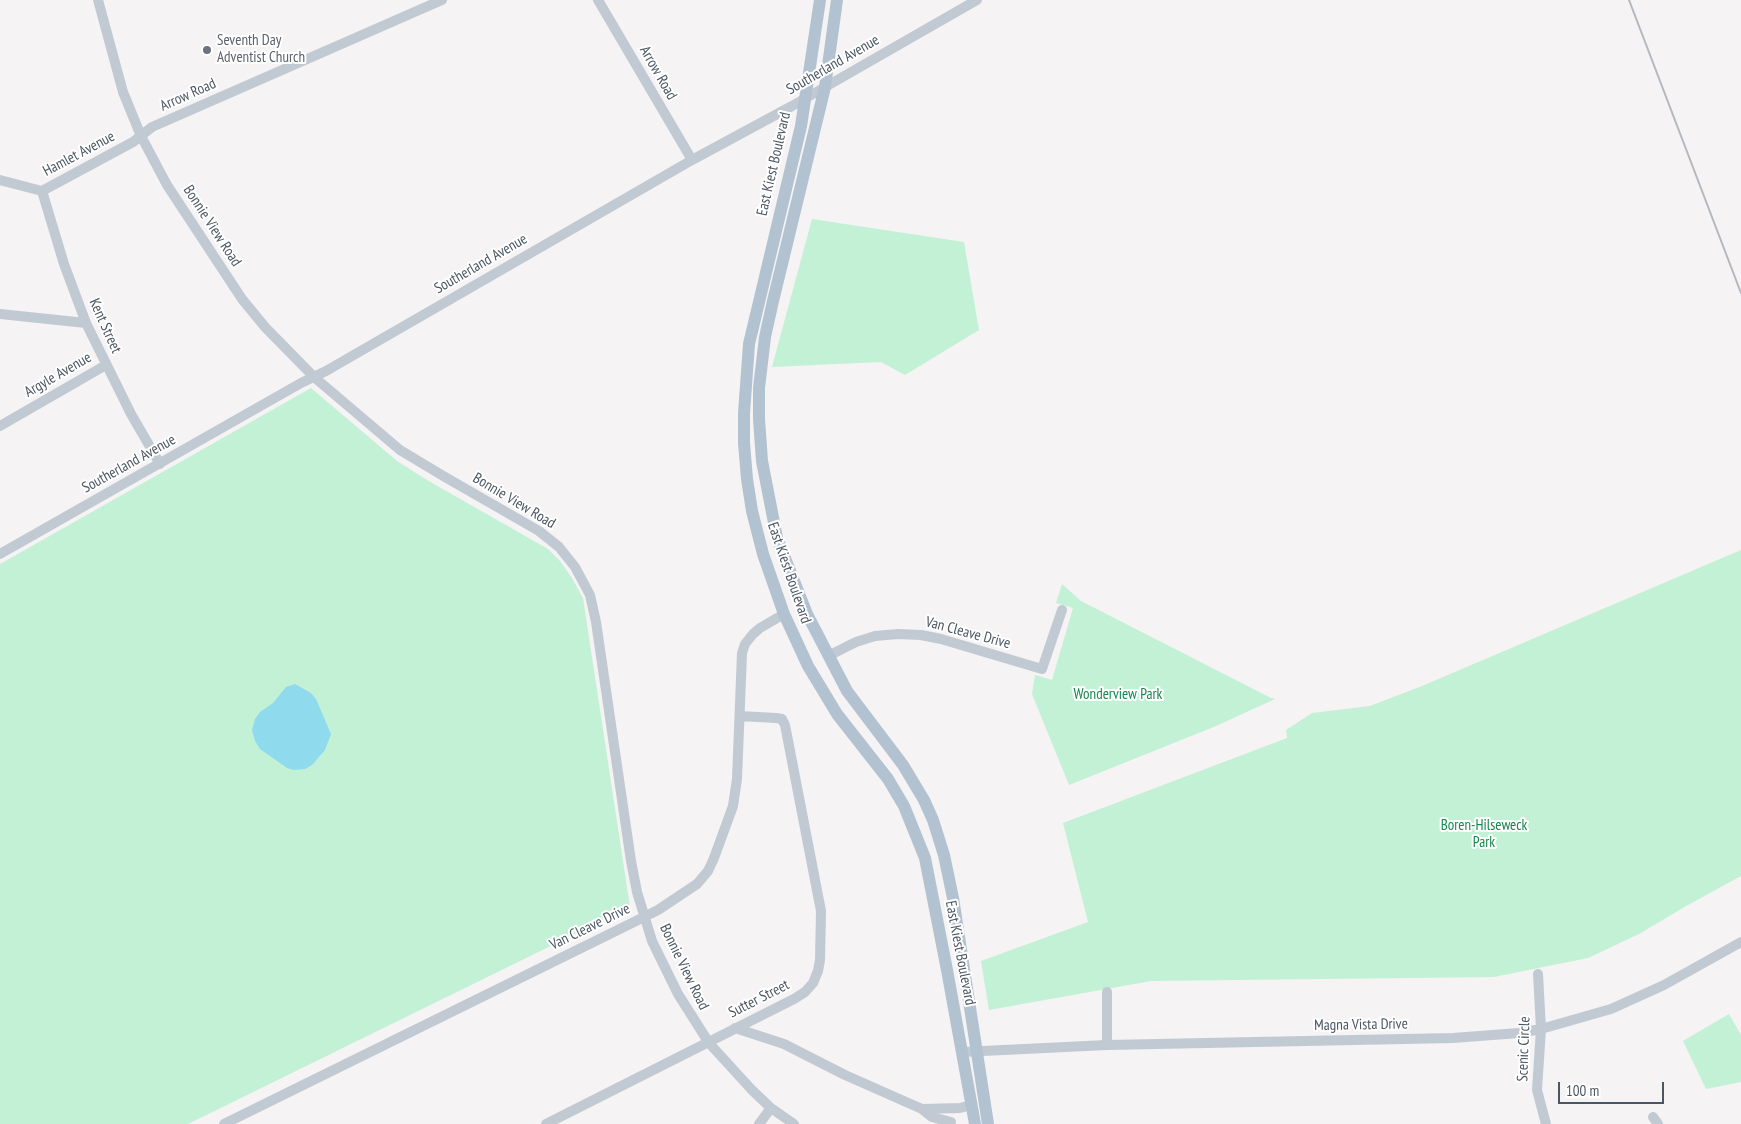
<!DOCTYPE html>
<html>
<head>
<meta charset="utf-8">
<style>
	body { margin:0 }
	#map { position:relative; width:1741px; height:1124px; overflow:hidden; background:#f5f3f3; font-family:"PT Sans Narrow",sans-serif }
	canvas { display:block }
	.scale { position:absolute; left:1558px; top:1082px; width:106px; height:22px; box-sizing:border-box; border:2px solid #4a5661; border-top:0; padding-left:6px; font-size:15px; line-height:18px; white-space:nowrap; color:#4a5661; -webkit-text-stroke:4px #fff; paint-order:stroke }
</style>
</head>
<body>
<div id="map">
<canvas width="1741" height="1124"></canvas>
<div class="scale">100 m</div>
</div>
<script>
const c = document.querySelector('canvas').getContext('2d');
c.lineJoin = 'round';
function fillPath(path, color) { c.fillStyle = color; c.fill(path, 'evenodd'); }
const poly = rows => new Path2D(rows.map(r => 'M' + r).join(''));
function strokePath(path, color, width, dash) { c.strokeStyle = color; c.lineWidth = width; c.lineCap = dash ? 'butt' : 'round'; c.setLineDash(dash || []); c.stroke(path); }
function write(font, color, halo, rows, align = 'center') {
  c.font = font + ' "PT Sans Narrow",sans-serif'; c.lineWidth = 4; c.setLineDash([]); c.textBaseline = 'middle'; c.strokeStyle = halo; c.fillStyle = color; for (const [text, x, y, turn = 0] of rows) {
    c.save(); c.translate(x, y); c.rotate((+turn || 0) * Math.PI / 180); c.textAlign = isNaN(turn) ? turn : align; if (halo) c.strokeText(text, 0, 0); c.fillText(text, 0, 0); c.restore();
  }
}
fillPath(poly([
	[812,219,964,242,979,330,905,375,881,362,772,367],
	[311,388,397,461,427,480,548,549,560,561,572,578,583,598,630,907,188,1124,0,1124,0,564],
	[1741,550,1741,876,1688,905,1639,934,1588,958,1494,977,1151,981,989,1010,981,961,1088,922,1063,823,1287,738,1286,730,1312,713,1370,706,1422,686],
	[1062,584,1081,601,1271,698,1275,699,1216,726,1069,785,1032,694,1035,675,1052,680,1073,608,1056,603],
	[1729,1014,1741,1035,1741,1082,1706,1089,1683,1041]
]), '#c3f1d5');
fillPath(poly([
	[295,684,311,693,316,699,331,734,325,750,312,765,305,769,294,770,287,768,260,749,255,741,252,730,255,719,260,712,273,703,286,687]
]), '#90daee');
strokePath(poly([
	[98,0,123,92,141,136,167,185,242,299,265,327,314,377,400,450,445,477,539,531,559,547,575,567,590,595,596,622,631,861,637,892,652,941,678,994,709,1043,751,1089,771,1108,794,1124],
	[598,0,692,160],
	[0,180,42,191,133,142,152,127,442,0],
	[42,191,64,264,86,323,131,414,160,464],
	[0,314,86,323],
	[0,426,106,365],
	[0,554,301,383,326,371,692,160,792,106,977,0],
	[828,656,856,642,875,636,898,634,921,635,941,639,1042,669,1062,610],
	[1538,974,1541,1029,1537,1090,1546,1124],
	[735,1028,784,1044,845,1075,922,1109,960,1108,971,1105],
	[1107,1045,1107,992],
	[962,1052,1107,1045,1453,1038,1519,1033,1541,1029,1611,1009,1664,985,1741,942],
	[922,1109,932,1117,951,1122],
	[1653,1117,1658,1124],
	[224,1124,636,921,658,910,697,884,708,871,714,858,733,806,737,779,742,653,745,644,753,634,760,628,784,614],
	[546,1124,794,999,805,992,813,983,818,971,820,960,821,911,785,725,782,719,776,718,740,716],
	[759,1124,771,1108]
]), '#c1cad2', 10);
strokePath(poly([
	[820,0,801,126,749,344,744,413,744,443,747,479,752,511,763,554,784,614,808,666,837,714,888,779,904,806,925,858,947,970,975,1124],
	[837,0,825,87,773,301,765,337,759,388,759,419,762,461,777,538,807,614,847,691,903,765,924,800,933,820,944,855,953,898,988,1124]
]), '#b3c2d1', 12);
strokePath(poly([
	[1629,0,1741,293]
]), '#b5b8bd', 2);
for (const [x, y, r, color] of [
	[207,50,5,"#6b7280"]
]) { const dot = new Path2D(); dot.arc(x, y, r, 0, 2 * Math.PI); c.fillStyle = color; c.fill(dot); strokePath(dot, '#fff', 2); }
write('15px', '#5b616d', '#fff', [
	["Seventh Day",217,41],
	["Adventist Church",217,58]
], 'left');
write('15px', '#4a5661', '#fff', [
	["Southerland Avenue",833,65,-30],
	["Arrow Road",658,73,60],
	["Arrow Road",188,95,-24],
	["Hamlet Avenue",79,154,-28],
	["East Kiest Boulevard",774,164,-77],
	["Bonnie View Road",212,226,57],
	["Southerland Avenue",481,264,-30],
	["Kent Street",105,326,66],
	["Argyle Avenue",58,375,-30],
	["Southerland Avenue",129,464,-29],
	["Bonnie View Road",514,501,31],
	["East Kiest Boulevard",789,573,71],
	["Van Cleave Drive",968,633,15],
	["Van Cleave Drive",590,927,-26],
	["East Kiest Boulevard",960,953,79],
	["Bonnie View Road",684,967,64],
	["Sutter Street",759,999,-27],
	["Magna Vista Drive",1361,1025,-1],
	["Scenic Circle",1524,1049,-88]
]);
write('15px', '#17864f', '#fff', [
	["Wonderview Park",1118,695],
	["Boren-Hilseweck",1484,826],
	["Park",1484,843]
]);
</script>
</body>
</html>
